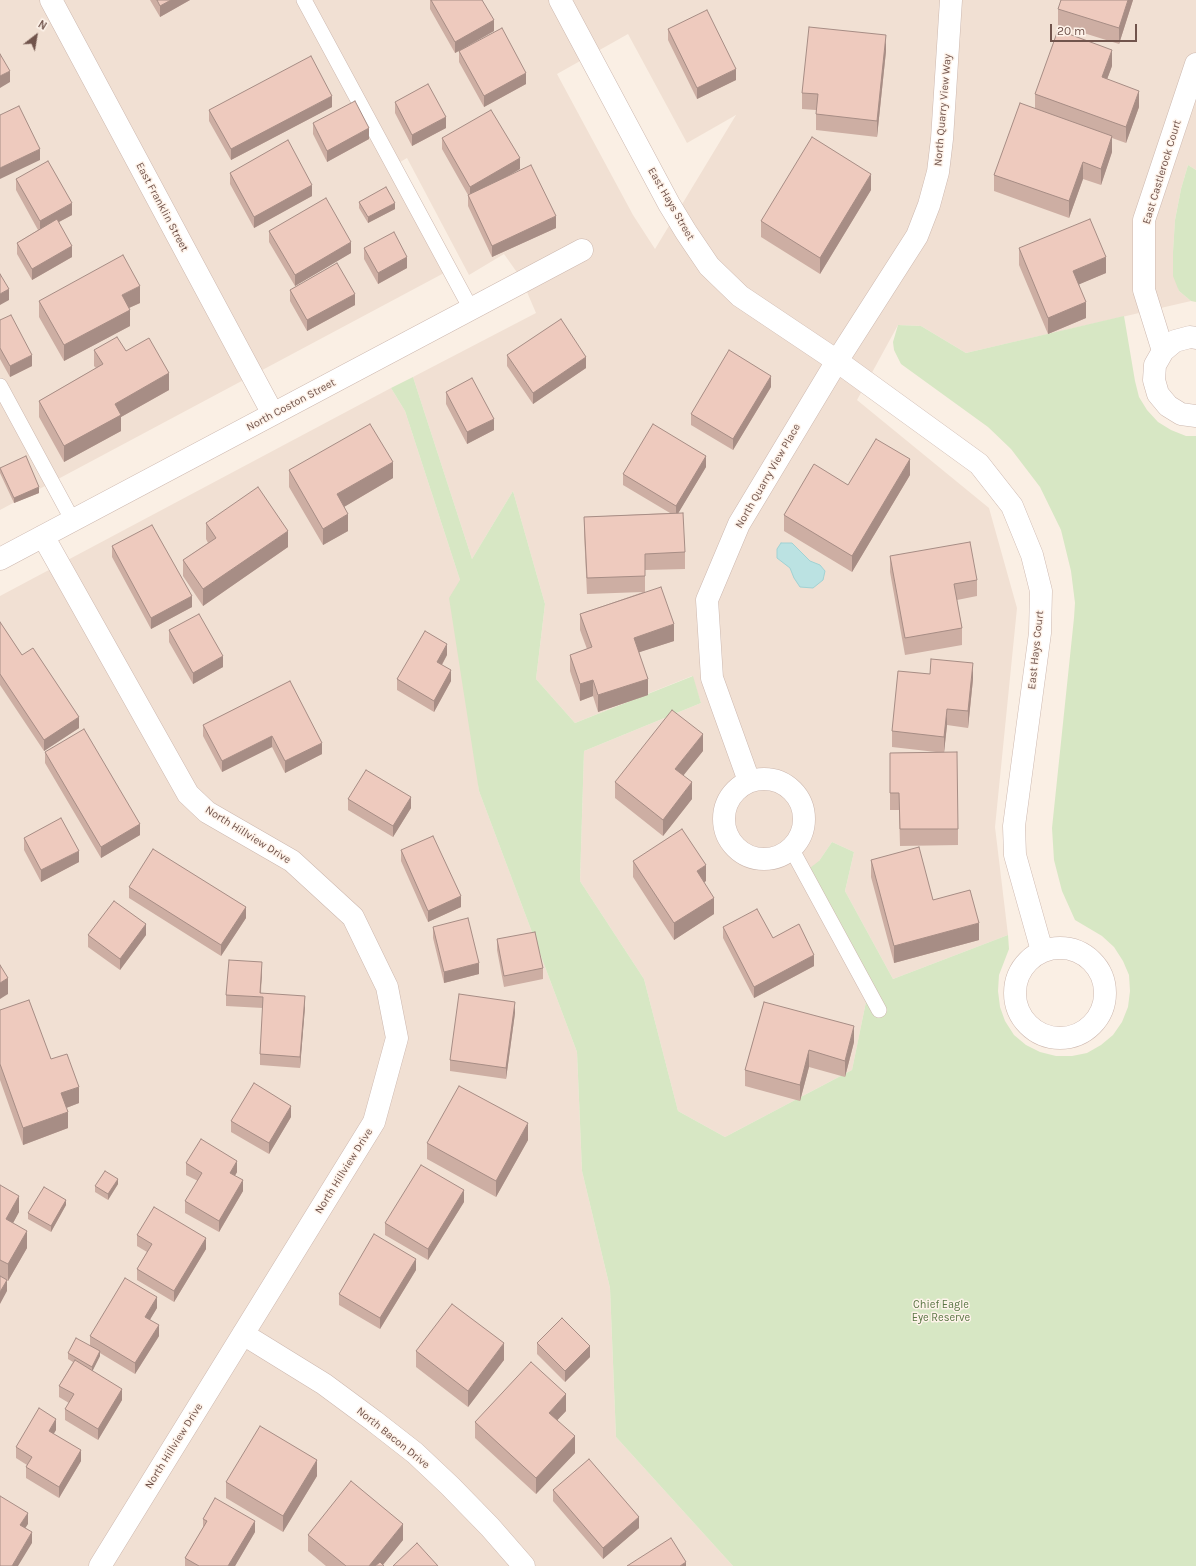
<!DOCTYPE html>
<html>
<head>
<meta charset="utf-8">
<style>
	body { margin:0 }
	#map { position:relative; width:1196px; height:1566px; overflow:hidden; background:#faefe4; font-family:Karla,sans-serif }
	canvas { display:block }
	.north { position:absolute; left:16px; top:16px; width:40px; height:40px; -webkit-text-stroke:3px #fef3ea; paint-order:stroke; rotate:31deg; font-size:11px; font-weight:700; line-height:16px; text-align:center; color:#71544c }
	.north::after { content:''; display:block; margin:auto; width:14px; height:18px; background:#71544c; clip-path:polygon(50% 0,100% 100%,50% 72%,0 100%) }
	.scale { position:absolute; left:1050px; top:24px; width:87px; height:18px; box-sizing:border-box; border:2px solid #71544c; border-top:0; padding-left:5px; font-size:12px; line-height:14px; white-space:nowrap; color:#71544c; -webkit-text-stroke:3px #fef3ea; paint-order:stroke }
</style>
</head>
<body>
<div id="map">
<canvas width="1196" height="1566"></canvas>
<div class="north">N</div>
<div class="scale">20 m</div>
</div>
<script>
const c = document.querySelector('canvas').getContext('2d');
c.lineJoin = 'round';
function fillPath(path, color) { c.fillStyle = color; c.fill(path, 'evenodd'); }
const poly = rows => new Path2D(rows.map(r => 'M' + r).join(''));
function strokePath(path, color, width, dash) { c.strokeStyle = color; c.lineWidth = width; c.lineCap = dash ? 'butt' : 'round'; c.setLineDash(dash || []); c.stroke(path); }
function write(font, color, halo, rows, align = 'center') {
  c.font = font + ' Karla,sans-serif'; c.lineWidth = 3; c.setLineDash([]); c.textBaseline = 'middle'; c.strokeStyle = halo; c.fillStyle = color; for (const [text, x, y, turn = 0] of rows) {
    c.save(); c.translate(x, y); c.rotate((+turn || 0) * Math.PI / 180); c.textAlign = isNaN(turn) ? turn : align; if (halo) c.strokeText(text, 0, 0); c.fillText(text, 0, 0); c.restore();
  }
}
fillPath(poly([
	[0,0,1196,0,1196,170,1188,165,1181,189,1175,220,1173,252,1179,291,1191,301,966,353,921,326,898,325,857,400,989,508,1017,608,995,827,1008,935,893,979,845,891,854,852,832,842,819,861,868,992,852,1070,725,1137,678,1111,644,979,580,881,584,751,701,703,692,676,575,723,536,679,545,604,513,491,472,559,413,377,536,313,521,278,504,254,469,275,407,158,388,169,444,273,0,510],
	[628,34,687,143,736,115,655,249,633,215,557,74],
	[391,388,405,411,460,580,479,791,577,1052,582,1171,610,1288,616,1437,733,1566,0,1566,0,596]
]), '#f1e0d3');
fillPath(poly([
	[1188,165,1196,170,1196,302,1191,301,1179,291,1173,276,1173,252,1175,220,1181,189],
	[1124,316,1135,381,1139,397,1147,410,1158,422,1171,430,1186,436,1196,436,1196,1566,733,1566,616,1437,610,1288,582,1171,577,1052,479,791,449,598,460,580,405,411,391,388,413,377,472,559,513,491,545,604,536,679,575,723,693,676,701,703,584,751,580,881,644,979,678,1111,725,1137,852,1070,868,992,806,871,819,861,832,842,854,852,845,891,893,979,1008,935,1009,949,999,975,998,991,1000,1007,1005,1021,1014,1035,1026,1045,1040,1052,1056,1056,1072,1056,1087,1053,1101,1045,1113,1035,1122,1022,1128,1007,1130,991,1129,975,1123,961,1114,947,1102,936,1075,920,1062,891,1054,860,1052,828,1074,618,1075,603,1071,571,1061,530,1040,487,1011,449,988,427,901,364,894,350,893,342,898,325,921,326,966,353]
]), '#d7e7c4');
const water = poly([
	[781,543,792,543,810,561,820,565,825,571,823,580,813,588,800,587,794,578,790,568,777,558,777,549,781,543]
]);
fillPath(water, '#bbe2e2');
strokePath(water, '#a2d2d3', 1);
const service = poly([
	[304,0,471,309],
	[0,386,73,521],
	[791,848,879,1010]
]);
const minor = poly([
	[51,0,273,414],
	[560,0,669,204,686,232,709,266,740,296,837,361,979,464,1012,506,1032,555,1041,591,1040,633,1014,826,1015,855,1042,951],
	[1196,338,1190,337,1175,341,1163,351,1155,365,1154,380,1158,394,1168,406,1181,414,1196,416],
	[1163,351,1144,290,1144,220,1196,64],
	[43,536,188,794,207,812,292,861,353,917,387,987,397,1038,374,1122,100,1566],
	[0,559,582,250],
	'724 819a40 40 0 1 1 80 0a40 40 0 1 1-80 0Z',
	[749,781,712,678,707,600,739,524,837,361,917,236,929,205,938,172,942,139,951,0],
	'1015 993a45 45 0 1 1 90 0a45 45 0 1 1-90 0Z',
	[243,1334,324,1384,374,1421,415,1453,450,1486,490,1527,524,1566]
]);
strokePath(service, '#cdb8af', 16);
strokePath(minor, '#cdb8af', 23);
strokePath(service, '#fff', 15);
strokePath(minor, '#fff', 22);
fillPath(poly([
	[150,0,190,0,160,17],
	[430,0,482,0,494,31,468,46,526,84,484,107,459,62,459,51,455,53,430,9],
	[1133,0,1119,44,1058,25,1058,9],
	[668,29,736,80,697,99,668,40],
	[886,51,877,137,816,130,816,110,802,109,802,93],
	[1112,66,1107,79,1139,107,1126,143,1112,138,1112,152,1101,185,1083,179,1069,218,994,191,994,175,1035,108,1035,94],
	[395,102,446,128,412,146,395,113],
	[332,107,231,160,209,121,209,110],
	[313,123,369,139,327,162,313,134],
	[442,138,520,169,506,177,556,228,492,257,468,206,468,195,442,149],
	[230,173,312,196,254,228,230,184],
	[16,179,72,215,59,222,72,257,32,280,17,254,17,243,38,230,16,190],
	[871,190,820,274,761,237,761,221],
	[359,202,395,209,368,223,359,208],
	[269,231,351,253,295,286,269,242],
	[364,248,407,268,378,284,364,259],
	[1019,248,1106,273,1079,284,1086,318,1048,334,1019,265],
	[290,290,355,305,307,331,290,301],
	[39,301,140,303,129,308,130,326,64,361,39,317],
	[0,320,32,366,10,377,0,359],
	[94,350,126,351,169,390,121,417,121,431,64,462,39,417,39,401,96,368,94,366],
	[507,355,586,368,533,404,507,366],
	[771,387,733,450,691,425,691,414],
	[446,392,494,430,467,444,446,404],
	[706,467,678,513,685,552,685,569,645,570,645,592,674,641,639,652,648,695,598,712,593,696,580,701,570,671,570,655,587,649,580,630,580,614,643,592,587,594,584,533,584,517,670,513,623,485,623,474],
	[0,468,39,493,14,503,0,473],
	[289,470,393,478,344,507,348,531,323,545,289,487],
	[910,475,852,572,784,531,784,515,848,485],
	[206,523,288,547,203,606,183,576,183,560,208,543,206,539],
	[112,546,192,607,151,629,112,557],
	[890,556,977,580,977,596,957,600,962,628,962,645,905,655,890,572],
	[0,622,22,655,79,728,44,751,0,685],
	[169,630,223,667,193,684,169,642],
	[447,655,442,665,451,681,434,712,397,690,397,679],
	[973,679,968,728,947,725,944,752,958,829,958,845,900,846,899,810,890,810,890,753,936,752,892,747,892,731],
	[290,681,322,754,285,773,272,747,222,772,203,736,203,725],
	[703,751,683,775,692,799,663,836,615,798,615,782],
	[45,752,140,835,101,858,45,763],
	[348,799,411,808,393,837,348,810],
	[24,838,79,862,41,882,24,850],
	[401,850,461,907,428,922,401,861],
	[871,860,933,900,979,940,894,963,871,877],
	[633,861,706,881,704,882,714,914,674,940,633,877],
	[129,887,246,918,221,956,129,898],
	[433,927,479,974,444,983,433,938],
	[723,927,773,938,814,966,754,998,723,938],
	[88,935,146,935,120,970,88,947],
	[497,939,543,968,543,979,504,987,497,950],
	[262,973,261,993,305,1007,300,1068,260,1065,260,1054,263,1008,226,1006,226,995],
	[764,1002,854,1042,845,1077,809,1067,800,1101,745,1086,745,1070],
	[0,1010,51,1059,79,1103,66,1108,68,1128,23,1145,0,1080],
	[515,1013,506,1079,450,1071,450,1060],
	[291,1117,269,1154,231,1132,231,1121],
	[528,1140,496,1197,427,1159,427,1143],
	[186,1163,237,1172,235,1176,243,1191,219,1232,185,1213,185,1201,198,1181,186,1175],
	[118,1184,108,1200,95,1192,95,1186],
	[0,1185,19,1212,13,1223,27,1248,8,1281,0,1276],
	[464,1202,428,1260,385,1235,385,1223],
	[66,1205,51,1232,28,1219,28,1213],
	[137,1235,206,1249,174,1302,137,1280,137,1269,147,1252,137,1246],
	[416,1270,380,1329,339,1305,339,1294],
	[157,1308,150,1319,159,1336,135,1374,100,1353,100,1356,92,1371,122,1400,98,1440,65,1420,65,1409,69,1403,59,1397,59,1386,73,1362,68,1359,68,1353,90,1346,90,1336],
	[537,1343,590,1357,565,1382,537,1354],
	[416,1351,504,1360,468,1407,416,1367],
	[566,1411,557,1420,575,1453,536,1494,475,1438,475,1422],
	[56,1430,53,1434,81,1461,59,1498,26,1478,26,1467,27,1465,16,1458,16,1447],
	[317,1476,283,1532,226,1498,226,1482],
	[553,1490,639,1528,603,1559,553,1501],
	[203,1519,255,1532,235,1566,185,1566,185,1558,203,1528],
	[308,1535,403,1540,383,1565,384,1566,326,1566,308,1551]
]), '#cdaea3');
fillPath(poly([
	[171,0,190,0,160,17,160,6],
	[1128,0,1133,0,1119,44,1119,28],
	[494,20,494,31,455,53,455,42],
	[886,35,886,51,877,137,877,121],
	[1112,50,1112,66,1102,93,1102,77],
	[736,69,736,80,697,99,697,88],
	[10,71,10,82,0,88,0,76],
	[526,73,526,84,484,107,484,96],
	[1139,91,1139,107,1126,143,1126,127],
	[332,96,332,107,231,160,231,149],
	[446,117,446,128,412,146,412,135],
	[369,128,369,139,327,162,327,151],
	[1112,136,1112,152,1101,185,1101,169],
	[40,149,40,160,0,179,0,168],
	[520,158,520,169,470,198,470,187],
	[1083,162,1083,179,1069,218,1069,201],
	[871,174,871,190,820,274,820,258],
	[312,185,312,196,254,228,254,217],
	[72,203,72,215,40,232,40,221],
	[395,203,395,209,368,223,368,217],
	[556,216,556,228,492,257,492,246],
	[351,242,351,253,295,286,295,275],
	[72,246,72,257,32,280,32,269],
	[407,257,407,268,378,284,378,273],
	[1106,257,1106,273,1073,287,1073,271],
	[140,286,140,303,122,311,122,295],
	[9,289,9,300,0,305,0,294],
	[355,294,355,305,307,331,307,320],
	[1086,302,1086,318,1048,334,1048,318],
	[130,310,130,326,64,361,64,345],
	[32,355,32,366,10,377,10,366],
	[586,357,586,368,533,404,533,393],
	[169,373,169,390,121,417,121,431,64,462,64,446,115,404],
	[771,376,771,387,733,450,733,439],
	[494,419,494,430,467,444,467,432],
	[706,456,706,467,676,517,676,506],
	[910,459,910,475,852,572,852,556],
	[393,462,393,478,337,511,337,494],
	[39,487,39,493,14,503,14,498],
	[348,514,348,531,323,545,323,529],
	[288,531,288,547,203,606,203,589],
	[192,596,192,607,151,629,151,618],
	[674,624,674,641,634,654,634,638],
	[447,644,447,655,437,673,437,662],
	[223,656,223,667,193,684,193,673],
	[973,663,973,679,968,728,968,711],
	[451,670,451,681,434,712,434,701],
	[648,679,648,695,598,712,598,695],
	[593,680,593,696,580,701,580,684],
	[947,709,947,725,944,753,944,737],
	[79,717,79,728,44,751,44,740],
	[703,734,703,751,675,786,675,769],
	[272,736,272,747,222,772,222,761],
	[322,743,322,754,285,773,285,761],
	[692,782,692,799,663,836,663,820],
	[411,797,411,808,393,837,393,826],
	[140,824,140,835,101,858,101,847],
	[79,851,79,862,41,882,41,870],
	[706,865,706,881,697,887,697,871],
	[461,896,461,907,428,922,428,911],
	[714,898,714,914,674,940,674,923],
	[246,907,246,918,221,956,221,945],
	[979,923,979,940,894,963,894,946],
	[146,924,146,935,120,970,120,959],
	[814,955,814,966,754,998,754,987],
	[262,962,262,973,260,997,260,993],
	[479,963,479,974,444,983,444,972],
	[8,978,8,994,0,999,0,983],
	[305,996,305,1007,300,1068,300,1057],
	[515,1002,515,1013,506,1079,506,1068],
	[854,1026,854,1042,845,1077,845,1061],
	[809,1050,809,1067,800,1101,800,1085],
	[79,1087,79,1103,61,1110,61,1093],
	[291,1106,291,1117,269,1154,269,1143],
	[68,1112,68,1128,23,1145,23,1128],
	[528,1123,528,1140,496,1197,496,1181],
	[237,1161,237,1172,230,1184,230,1173],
	[118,1179,118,1184,108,1200,108,1194],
	[243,1180,243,1191,219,1232,219,1221],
	[464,1190,464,1202,428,1260,428,1249],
	[19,1196,19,1212,6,1236,6,1219],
	[66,1200,66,1205,51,1232,51,1226],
	[27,1231,27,1248,8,1281,8,1264],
	[206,1238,206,1249,174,1302,174,1291],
	[416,1259,416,1270,380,1329,380,1318],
	[7,1280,7,1291,0,1304,0,1292],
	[157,1297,157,1308,145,1328,145,1317],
	[159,1325,159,1336,135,1374,135,1363],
	[504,1343,504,1360,468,1407,468,1391],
	[590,1346,590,1357,565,1382,565,1371],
	[100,1351,100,1356,92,1372,92,1367],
	[122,1389,122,1400,98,1440,98,1429],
	[566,1394,566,1411,549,1429,549,1413],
	[56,1419,56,1430,49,1442,49,1431],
	[575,1436,575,1453,536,1494,536,1478],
	[81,1450,81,1461,59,1498,59,1487],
	[317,1460,317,1476,283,1532,283,1516],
	[28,1513,28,1524,20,1536,20,1525],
	[639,1517,639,1528,603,1559,603,1548],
	[255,1521,255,1532,235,1566,228,1566],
	[403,1524,403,1540,382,1566,369,1566],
	[32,1532,32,1543,18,1566,12,1566],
	[686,1562,686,1566,680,1566]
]), '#a78d85');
const building = poly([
	[157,0,171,0,160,6,157,0],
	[431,0,482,0,494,20,455,42,431,0],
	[1061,0,1128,0,1119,28,1058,9,1061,0],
	[707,10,736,69,697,88,668,29,707,10],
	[809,27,886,35,877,121,816,114,818,94,802,93,809,27],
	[502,28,526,73,484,96,459,51,502,28],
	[1058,30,1112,50,1102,77,1139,91,1126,127,1035,94,1058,30],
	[0,54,10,71,0,76,0,54],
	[311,56,332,96,231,149,209,110,311,56],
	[428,84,446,117,412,135,395,102,428,84],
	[355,101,369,128,327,151,313,123,355,101],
	[1020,103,1112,136,1101,169,1083,162,1069,201,994,175,1020,103],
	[19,106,40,149,0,168,0,115,19,106],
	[491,110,520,158,470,187,442,138,491,110],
	[812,137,871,174,820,258,761,221,812,137],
	[288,140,312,185,254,217,230,173,288,140],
	[48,161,72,203,40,221,16,179,48,161],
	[531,165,556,216,492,246,468,195,531,165],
	[386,187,395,203,368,217,359,202,386,187],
	[326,198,351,242,295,275,269,231,326,198],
	[57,219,72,246,32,269,17,243,57,219],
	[1090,219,1106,257,1073,271,1086,302,1048,318,1019,248,1090,219],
	[394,232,407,257,378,273,364,248,394,232],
	[123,255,140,286,122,295,130,310,64,345,39,301,123,255],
	[337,263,355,294,307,320,290,290,337,263],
	[0,274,9,289,0,294,0,274],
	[11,315,32,355,10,366,0,348,0,320,11,315],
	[561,319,586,357,533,393,507,355,561,319],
	[117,337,126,351,149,338,169,373,115,404,121,415,64,446,39,401,103,364,94,350,117,337],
	[729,350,771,376,733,439,691,414,729,350],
	[472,378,494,419,467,432,446,392,472,378],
	[370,424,393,462,337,494,348,514,323,529,289,470,370,424],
	[653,424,706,456,676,506,623,474,653,424],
	[876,439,910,459,852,556,784,515,814,464,848,485,876,439],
	[26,456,39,487,14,498,0,468,26,456],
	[258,487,288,531,203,589,183,560,216,538,206,523,258,487],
	[683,513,685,552,645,554,645,576,587,578,584,517,683,513],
	[152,525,192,596,151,618,112,546,152,525],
	[970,542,977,580,954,584,962,628,905,638,890,556,970,542],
	[661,587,674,624,634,638,648,679,598,695,593,680,580,684,570,655,592,647,580,614,661,587],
	[199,614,223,656,193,673,169,630,199,614],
	[0,622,22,655,33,648,79,717,44,740,0,674,0,622],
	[425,631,447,644,437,662,451,670,434,701,397,679,425,631],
	[931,659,973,663,968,711,947,709,944,737,892,731,898,671,930,674,931,659],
	[290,681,322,743,285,761,272,736,222,761,203,725,290,681],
	[672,710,703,734,675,769,692,782,663,820,615,782,672,710],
	[84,729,140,824,101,847,45,752,84,729],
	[957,752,958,829,900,829,899,793,890,793,890,753,957,752],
	[366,770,411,797,393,826,348,799,366,770],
	[61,818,79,851,41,870,24,838,61,818],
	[682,829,706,865,697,871,714,898,674,923,633,861,682,829],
	[433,836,461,896,428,911,401,850,433,836],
	[919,847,933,900,970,890,979,923,894,946,871,860,919,847],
	[153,849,246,907,221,945,129,887,153,849],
	[114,901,146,924,120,959,88,935,114,901],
	[757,909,773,938,799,924,814,955,754,987,723,927,757,909],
	[468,918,479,963,444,972,433,927,468,918],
	[535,932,543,968,504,976,497,939,535,932],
	[229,960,262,962,260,993,305,996,300,1057,260,1054,263,997,226,995,229,960],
	[0,965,8,978,0,983,0,965],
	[459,994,515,1002,506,1068,450,1060,459,994],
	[29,1000,51,1059,67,1054,79,1087,61,1093,68,1112,23,1128,0,1064,0,1010,29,1000],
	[764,1002,854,1026,845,1061,809,1050,800,1085,745,1070,764,1002],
	[254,1083,291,1106,269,1143,231,1121,254,1083],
	[459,1086,528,1123,496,1181,427,1143,459,1086],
	[201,1139,237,1161,230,1173,243,1180,219,1221,185,1201,202,1173,186,1163,201,1139],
	[421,1165,464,1190,428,1249,385,1223,421,1165],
	[105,1171,118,1179,108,1194,95,1186,105,1171],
	[0,1185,19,1196,6,1219,27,1231,8,1264,0,1260,0,1185],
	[44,1187,66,1200,51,1226,28,1213,44,1187],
	[154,1207,206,1238,174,1291,137,1269,152,1244,137,1235,154,1207],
	[374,1234,416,1259,380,1318,339,1294,374,1234],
	[0,1276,7,1280,0,1292,0,1276],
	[125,1278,157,1297,145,1317,159,1325,135,1363,90,1336,125,1278],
	[452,1304,504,1343,468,1391,416,1351,452,1304],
	[562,1318,590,1346,565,1371,537,1343,562,1318],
	[76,1338,100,1351,92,1367,68,1353,76,1338],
	[75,1360,122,1389,98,1429,65,1409,74,1394,59,1386,75,1360],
	[531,1362,566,1394,549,1413,575,1436,536,1478,475,1422,531,1362],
	[39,1408,56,1419,49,1431,81,1450,59,1487,26,1467,32,1457,16,1447,39,1408],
	[260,1426,317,1460,283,1516,226,1482,260,1426],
	[589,1459,639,1517,603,1548,553,1490,589,1459],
	[351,1481,403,1524,369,1566,346,1566,308,1535,351,1481],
	[0,1496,28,1513,20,1525,32,1532,12,1566,0,1566,0,1496],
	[215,1498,255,1521,228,1566,199,1566,185,1558,207,1521,203,1519,215,1498],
	[671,1538,686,1562,680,1566,627,1566,671,1538],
	[417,1543,438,1566,393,1566,417,1543],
	[380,1562,384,1566,375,1566,380,1562]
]);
fillPath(building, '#eecabe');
strokePath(building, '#a78d85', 1);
write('11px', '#71544c', '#fef3ea', [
	["North Quarry View Way",943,110,-85],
	["East Castlerock Court",1162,172,-73],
	["East Hays Street",671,204,60],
	["East Franklin Street",162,207,62],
	["North Coston Street",291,405,-28],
	["North Quarry View Place",768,476,-60],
	["East Hays Court",1036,650,-84],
	["North Hillview Drive",248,835,32],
	["North Hillview Drive",344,1171,-58],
	["North Bacon Drive",393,1438,39],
	["North Hillview Drive",174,1446,-58]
]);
write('11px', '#5a7645', '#fef3ea', [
	["Chief Eagle",941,1305],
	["Eye Reserve",941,1318]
]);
</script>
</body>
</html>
